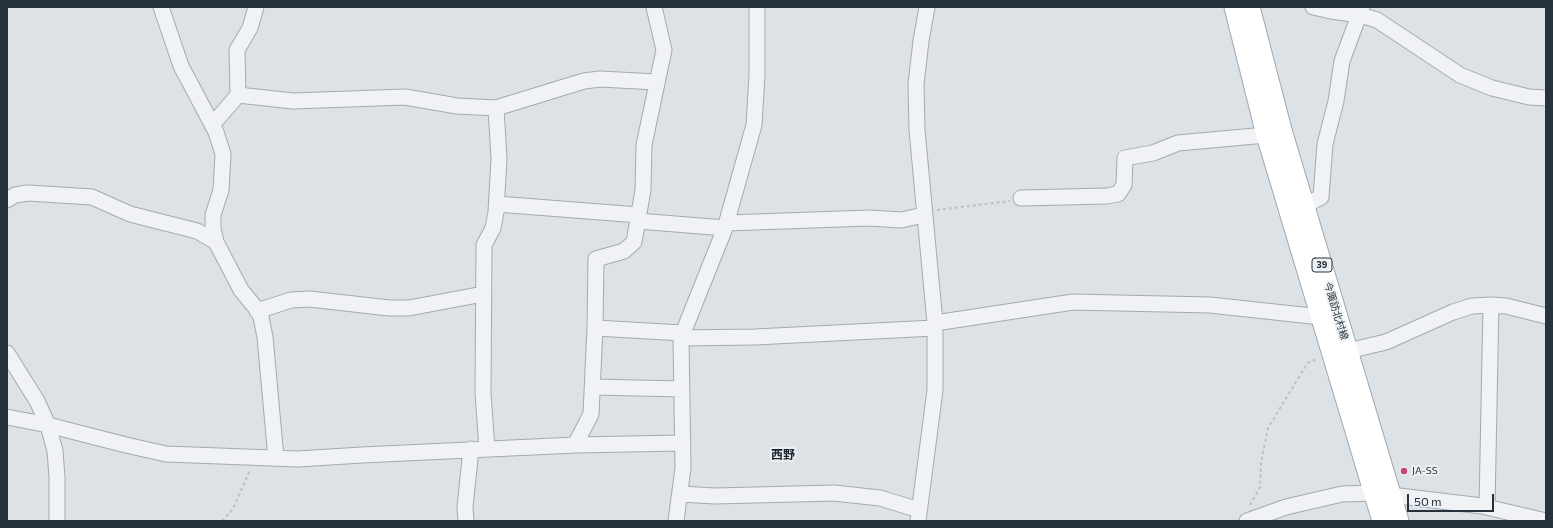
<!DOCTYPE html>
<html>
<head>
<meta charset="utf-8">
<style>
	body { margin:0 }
	#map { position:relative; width:1553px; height:528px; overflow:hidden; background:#dde2e6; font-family:Commissioner,sans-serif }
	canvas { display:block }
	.frame { position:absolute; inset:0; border:8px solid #28323c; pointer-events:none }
	.scale { position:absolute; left:1407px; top:494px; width:87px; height:18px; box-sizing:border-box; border:2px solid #28323c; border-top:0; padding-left:5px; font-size:12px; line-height:14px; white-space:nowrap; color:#28323c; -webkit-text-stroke:3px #ecf1f4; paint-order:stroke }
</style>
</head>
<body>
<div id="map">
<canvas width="1553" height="528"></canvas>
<div class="frame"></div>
<div class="scale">50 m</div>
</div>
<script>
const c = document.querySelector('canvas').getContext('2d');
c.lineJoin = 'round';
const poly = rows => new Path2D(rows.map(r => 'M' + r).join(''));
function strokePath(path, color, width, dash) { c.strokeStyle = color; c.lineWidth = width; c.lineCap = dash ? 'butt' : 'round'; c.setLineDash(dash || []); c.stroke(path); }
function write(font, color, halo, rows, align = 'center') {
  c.font = font + ' Commissioner,"Noto Sans JP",sans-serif'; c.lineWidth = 4; c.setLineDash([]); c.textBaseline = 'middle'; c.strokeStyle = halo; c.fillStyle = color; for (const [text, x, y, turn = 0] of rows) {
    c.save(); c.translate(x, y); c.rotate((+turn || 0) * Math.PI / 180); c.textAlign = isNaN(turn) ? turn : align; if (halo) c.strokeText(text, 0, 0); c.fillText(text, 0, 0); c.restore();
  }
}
const minor = poly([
	[161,7,181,66,216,132,223,154,221,190,213,215,213,228,216,242,241,290,255,307,261,317,265,337,276,458],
	[1313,7,1331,11,1360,15,1377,20,1460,75,1492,88,1529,97,1546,98],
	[238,95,293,101,405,97,457,106,496,108,584,81,600,79,657,82],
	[212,125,238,95,237,50,250,28,256,7],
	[1021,198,1107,196,1118,194,1124,185,1125,158,1153,153,1178,143,1266,135],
	[7,200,15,195,28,193,92,197,130,214,197,231,216,242],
	[497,204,639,215],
	[1304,206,1321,197,1325,144,1336,101,1342,61,1362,7],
	[638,221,725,228],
	[727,223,869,218,901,220,924,215],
	[257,311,291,300,310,299,389,308,409,308,483,294],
	[935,323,1073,302,1210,305,1321,317],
	[595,328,683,333],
	[681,338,755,337,935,328],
	[7,353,37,401,48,425,55,451,57,477,57,521],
	[1339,353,1386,342,1453,312,1472,306,1491,305,1506,306,1546,316],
	[593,387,682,389],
	[7,417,48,425,126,445,166,454,298,459,362,455,575,445,683,443],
	[575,445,591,414,595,328,596,259,624,251,634,242,643,190,644,145,664,50,654,7],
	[487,449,483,393,484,245,493,228,496,212,499,159,496,108],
	[680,494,715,496,834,493,880,498,919,510],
	[1487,507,1491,305],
	[466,521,465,507,471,449],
	[676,521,683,468,681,338,725,228,754,125,757,75,757,7],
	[918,521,935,390,935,323,917,130,916,84,921,41,927,7],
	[1247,521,1286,507,1342,494,1374,493,1482,506,1546,521]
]);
const major = poly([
	[1234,7,1266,135,1382,521],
	[1250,7,1282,130,1399,521]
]);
strokePath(minor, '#a3aab0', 17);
strokePath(major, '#9da8b1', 21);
strokePath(poly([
	[937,210,1010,201],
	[1250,505,1260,487,1261,463,1268,428,1305,367,1309,362,1318,359],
	[222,521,233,509,250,470]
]), '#bcc0c5', 2, [3, 3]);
strokePath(minor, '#f0f2f5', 15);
strokePath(major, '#fff', 19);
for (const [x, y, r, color] of [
	[1404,471,4,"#c5486e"]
]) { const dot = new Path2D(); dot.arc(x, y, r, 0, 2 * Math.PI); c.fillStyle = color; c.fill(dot); strokePath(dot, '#ecf1f4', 1.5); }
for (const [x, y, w] of [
	[1322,265,20]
]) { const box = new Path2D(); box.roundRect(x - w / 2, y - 7, w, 14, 3); c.fillStyle = '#ecf1f4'; c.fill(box); strokePath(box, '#28323c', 1); }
write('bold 9px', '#28323c', null, [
	["39",1322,265]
]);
write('10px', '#28323c', '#ecf1f4', [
	["今諏訪北村線",1336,311,73]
]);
write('10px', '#28323c', '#ecf1f4', [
	["JA-SS",1412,471]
], 'left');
write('bold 12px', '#1a232c', '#ecf1f4', [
	["西野",783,455]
]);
</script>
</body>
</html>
